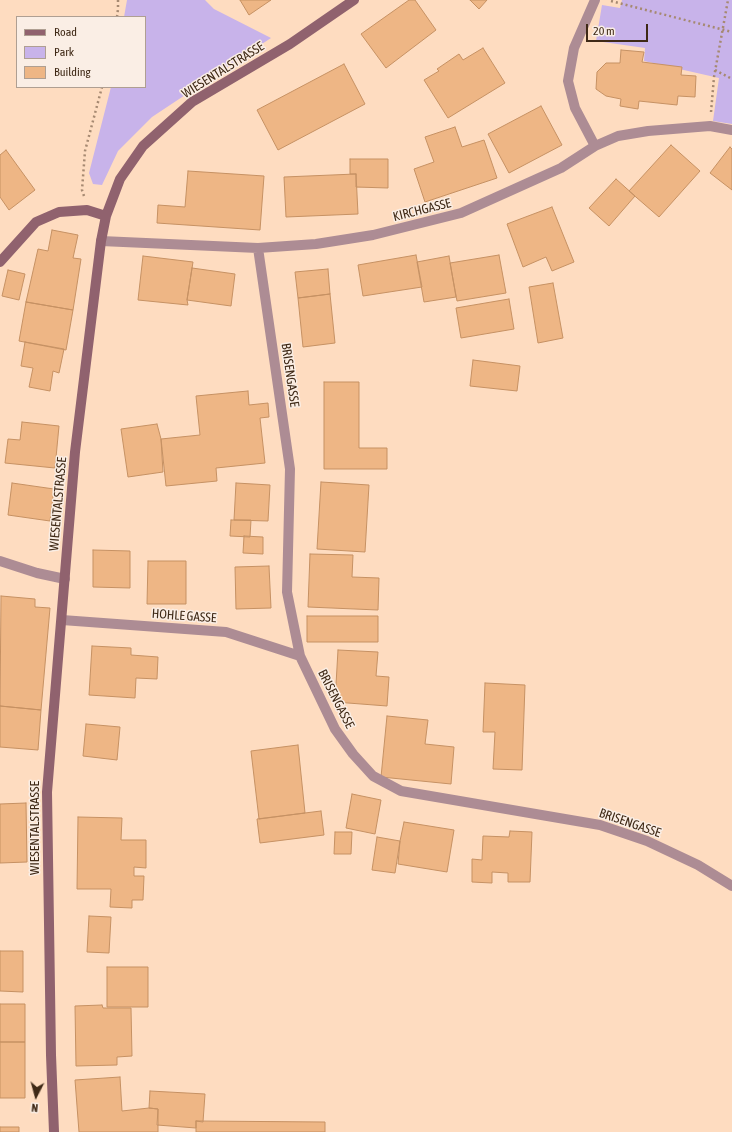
<!DOCTYPE html>
<html>
<head>
<meta charset="utf-8">
<style>
	body { margin:0 }
	#map { position:relative; width:732px; height:1132px; overflow:hidden; background:#fedcc0; font-family:"Asap Condensed",sans-serif }
	canvas { display:block }
	.legend { position:absolute; left:16px; top:16px; width:130px; height:72px; box-sizing:border-box; background:#faeee5; border:1px solid #af9f92; margin:0; padding:5px 7px; list-style:none; font-size:12px; color:#3f2916 }
	.legend li { display:flex; align-items:center; gap:8px; height:20px }
	.legend b { width:20px; border:1px solid #af9f92 }
	.north { position:absolute; left:16px; top:1076px; width:40px; height:40px; -webkit-text-stroke:3px #faeee5; paint-order:stroke; rotate:186deg; font-size:11px; font-weight:700; line-height:16px; text-align:center; color:#3f2916 }
	.north::after { content:''; display:block; margin:auto; width:14px; height:18px; background:#3f2916; clip-path:polygon(50% 0,100% 100%,50% 72%,0 100%) }
	.scale { position:absolute; left:586px; top:24px; width:62px; height:18px; box-sizing:border-box; border:2px solid #3f2916; border-top:0; padding-left:5px; font-size:12px; line-height:14px; white-space:nowrap; color:#3f2916; -webkit-text-stroke:3px #faeee5; paint-order:stroke }
</style>
</head>
<body>
<div id="map">
<canvas width="732" height="1132"></canvas>
<ul class="legend">
<li><b style="height:5px;background:#90626e"></b>Road</li>
<li><b style="height:11px;background:#c8b3ea"></b>Park</li>
<li><b style="height:11px;background:#eeb685"></b>Building</li>
</ul>
<div class="north">N</div>
<div class="scale">20 m</div>
</div>
<script>
const c = document.querySelector('canvas').getContext('2d');
c.lineJoin = 'round';
function fillPath(path, color) { c.fillStyle = color; c.fill(path, 'evenodd'); }
const poly = rows => new Path2D(rows.map(r => 'M' + r).join(''));
function strokePath(path, color, width, dash) { c.strokeStyle = color; c.lineWidth = width; c.lineCap = dash ? 'butt' : 'round'; c.setLineDash(dash || []); c.stroke(path); }
function write(font, color, halo, rows, align = 'center') {
  c.font = font + ' "Asap Condensed",sans-serif'; c.lineWidth = 3; c.setLineDash([]); c.textBaseline = 'middle'; c.strokeStyle = halo; c.fillStyle = color; for (const [text, x, y, turn = 0] of rows) {
    c.save(); c.translate(x, y); c.rotate((+turn || 0) * Math.PI / 180); c.textAlign = isNaN(turn) ? turn : align; if (halo) c.strokeText(text, 0, 0); c.fillText(text, 0, 0); c.restore();
  }
}
fillPath(poly([
	[127,0,205,0,214,9,271,38,152,117,118,151,102,185,93,184,89,173,111,87,145,87,145,17,124,17],
	[622,0,732,0,732,124,713,121,719,78,644,61,645,48,596,41,602,5,620,8]
]), '#c8b3ea');
const building = poly([
	[240,0,271,0,249,15,240,0],
	[409,0,415,0,436,30,386,68,361,34,409,0],
	[470,0,487,0,479,9,470,0],
	[483,48,505,83,448,118,424,80,439,71,437,69,459,54,463,60,483,48],
	[621,50,644,52,642,62,682,67,681,75,696,76,695,97,678,96,677,105,639,101,638,109,620,106,621,99,606,96,596,89,597,72,606,63,620,63,621,50],
	[344,64,365,104,278,150,257,110,344,64],
	[541,106,562,145,509,173,488,134,541,106],
	[455,127,462,147,484,140,497,178,425,202,414,169,434,162,425,137,455,127],
	[671,145,700,171,659,217,629,191,671,145],
	[730,147,732,149,732,190,710,173,730,147],
	[6,150,35,190,9,210,0,197,0,155,6,150],
	[350,159,388,159,388,188,356,187,356,174,350,174,350,159],
	[188,171,264,176,260,230,157,223,158,205,185,207,188,171],
	[356,174,358,214,286,217,284,177,356,174],
	[616,179,635,196,609,226,589,208,616,179],
	[552,207,574,262,552,271,546,257,523,267,507,224,552,207],
	[52,230,78,235,73,258,81,259,73,310,26,302,38,249,48,251,52,230],
	[416,255,422,287,363,296,358,265,416,255],
	[499,255,506,293,457,301,450,263,499,255],
	[143,256,193,262,187,300,188,305,138,300,143,256],
	[449,256,456,297,424,302,417,262,449,256],
	[192,268,235,274,231,306,187,300,192,268],
	[328,269,330,294,298,298,295,272,328,269],
	[8,270,25,274,19,300,2,296,8,270],
	[553,283,563,338,538,343,529,287,553,283],
	[330,294,335,343,303,347,298,298,330,294],
	[509,299,514,329,461,338,456,308,509,299],
	[26,302,73,310,66,350,19,341,26,302],
	[25,342,64,349,59,373,53,371,50,391,29,387,33,368,21,366,25,342],
	[473,360,520,366,517,391,470,386,473,360],
	[324,382,359,382,359,448,387,448,387,469,324,469,324,382],
	[248,391,249,405,268,403,269,417,260,418,265,463,216,468,217,481,166,486,161,439,200,435,196,396,248,391],
	[22,422,59,426,55,468,5,463,8,439,20,440,22,422],
	[157,424,161,439,163,472,128,477,121,429,157,424],
	[321,482,369,485,365,552,317,549,321,482],
	[12,483,54,489,50,521,8,515,12,483],
	[236,483,270,485,268,521,234,520,236,483],
	[231,520,251,520,250,537,230,536,231,520],
	[244,536,263,537,263,554,243,553,244,536],
	[93,550,130,551,130,588,93,587,93,550],
	[310,554,353,555,352,577,379,578,378,610,308,607,310,554],
	[148,561,186,561,186,604,147,604,148,561],
	[269,566,271,608,236,609,235,567,269,566],
	[1,596,35,599,35,607,50,608,41,710,0,706,1,596],
	[307,616,378,616,378,642,307,642,307,616],
	[92,646,131,648,131,655,158,657,157,679,136,678,135,698,89,695,92,646],
	[338,650,378,652,376,676,389,677,387,706,335,702,338,650],
	[485,683,525,685,522,770,493,769,495,732,483,732,485,683],
	[0,706,41,710,38,750,0,747,0,706],
	[387,716,428,720,425,744,454,747,451,784,381,777,387,716],
	[86,724,120,727,117,760,83,756,86,724],
	[298,745,305,813,259,819,251,751,298,745],
	[352,794,381,800,375,834,346,828,352,794],
	[26,803,27,862,0,863,0,804,26,803],
	[321,811,324,835,260,843,257,819,321,811],
	[78,817,122,818,121,840,146,840,146,868,134,867,134,876,144,876,143,900,132,900,132,908,110,907,111,889,77,889,78,817],
	[404,822,454,830,447,872,398,864,400,841,404,822],
	[510,831,532,832,530,882,508,882,508,873,492,872,492,883,472,882,472,859,482,860,483,836,509,837,510,831],
	[335,832,352,832,351,854,334,854,335,832],
	[377,837,400,841,395,873,372,870,377,837],
	[89,916,111,917,109,953,87,952,89,916],
	[0,951,23,951,23,992,0,991,0,951],
	[107,967,148,967,148,1007,107,1007,107,967],
	[0,1004,25,1004,25,1042,0,1042,0,1004],
	[102,1005,103,1008,131,1008,132,1056,117,1057,117,1065,76,1066,75,1006,102,1005],
	[0,1042,25,1042,25,1098,0,1098,0,1042],
	[120,1077,122,1111,149,1108,158,1109,158,1132,79,1132,75,1080,120,1077],
	[150,1091,205,1094,203,1122,196,1121,196,1128,157,1125,158,1109,149,1108,150,1091],
	[196,1121,325,1122,325,1132,196,1132,196,1121],
	[0,1127,19,1127,19,1132,0,1132,0,1127]
]);
fillPath(building, '#eeb685');
strokePath(building, '#c69163', 1);
strokePath(poly([
	[611,1,732,32],
	[117,17,118,9,118,0],
	[715,70,732,79],
	[711,112,714,77,728,0],
	[84,196,82,190,85,151,102,87]
]), '#a68971', 2.5, [2, 3]);
strokePath(poly([
	[595,0,574,48,568,81,575,108,595,146],
	[101,241,258,248,316,244,373,235,461,213,561,168,595,146,618,136,648,131,710,126,732,130],
	[258,248,290,469,287,592,300,656,335,729,353,754,373,776,401,791,600,825,647,841,698,865,732,886],
	[0,561,37,573,65,579],
	[62,620,226,632,300,656]
]), '#ad8c94', 10);
strokePath(poly([
	[0,262,36,222,59,212,87,210,106,216],
	[54,1132,51,1055,47,792,75,452,101,241,106,216,120,179,143,146,192,102,290,44,354,0]
]), '#90626e', 10);
write('13px', '#3f2916', '#faeee5', [
	["WIESENTALSTRASSE",223,70,-32],
	["KIRCHGASSE",422,210,-14],
	["BRISENGASSE",290,375,82],
	["WIESENTALSTRASSE",58,504,-85],
	["HOHLE GASSE",184,616,4],
	["BRISENGASSE",336,699,63],
	["BRISENGASSE",630,823,19],
	["WIESENTALSTRASSE",35,828,-90]
]);
</script>
</body>
</html>
